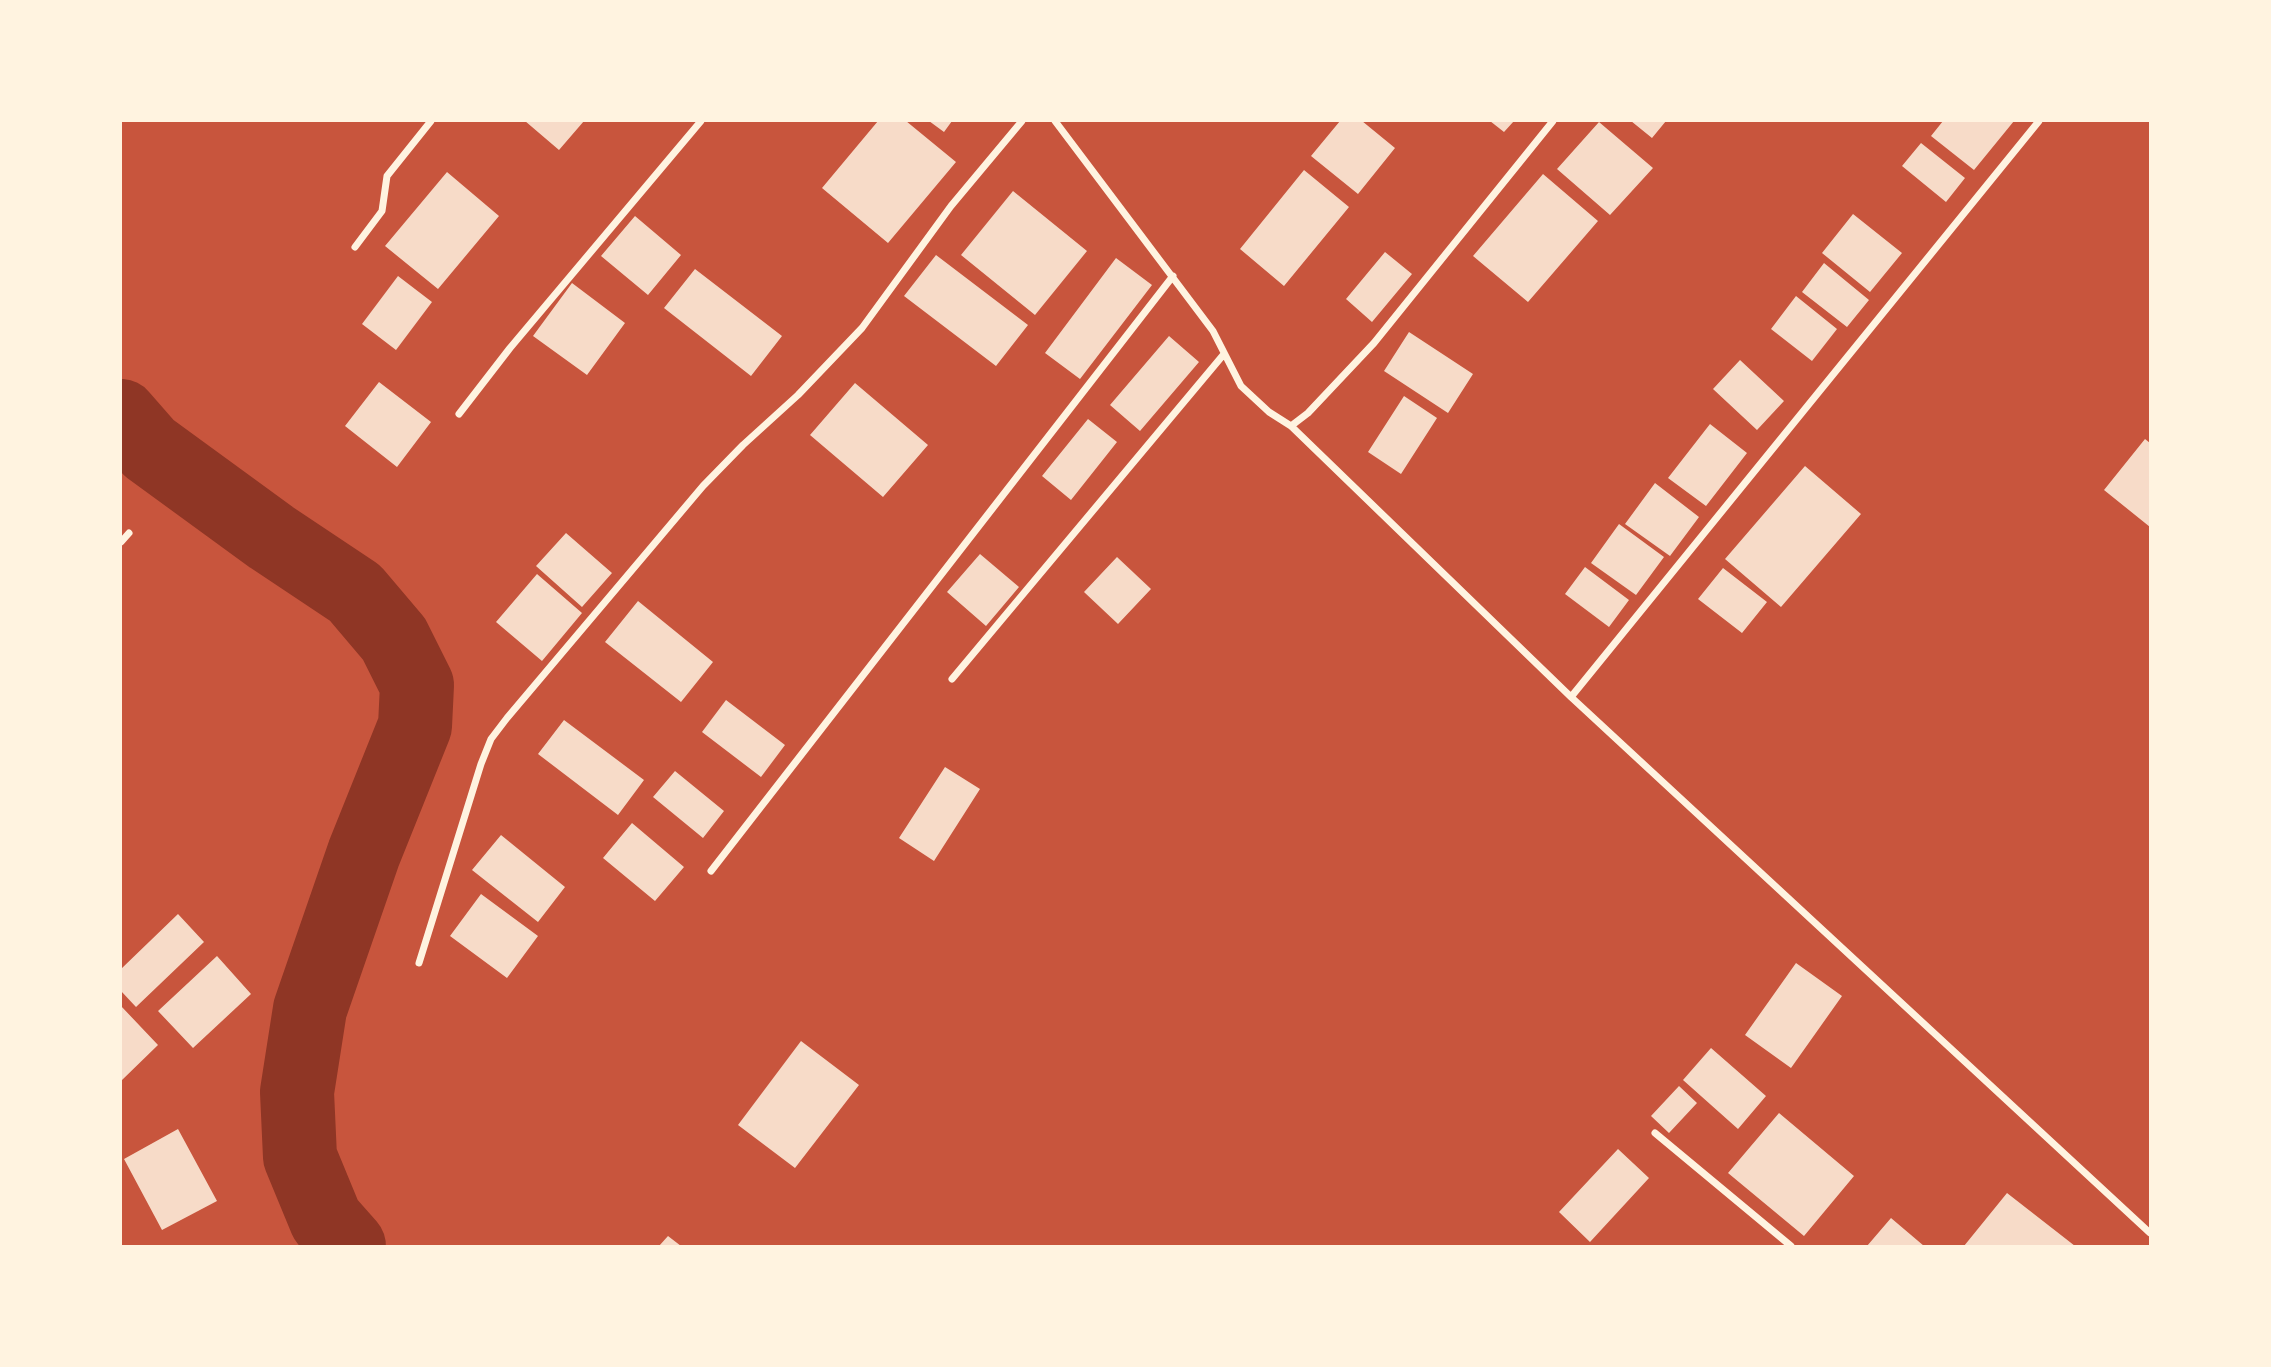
<!DOCTYPE html>
<html>
<head>
<meta charset="utf-8">
<style>
	body { margin:0 }
	#map { position:relative; width:2271px; height:1367px; overflow:hidden; background:#c8553d; font-family:"Roboto Condensed",sans-serif }
	canvas { display:block }
	.frame { position:absolute; inset:0; border:122px solid #fff3e0; pointer-events:none }
</style>
</head>
<body>
<div id="map">
<canvas width="2271" height="1367"></canvas>
<div class="frame"></div>
</div>
<script>
const c = document.querySelector('canvas').getContext('2d');
c.lineJoin = 'round';
const poly = rows => new Path2D(rows.map(r => 'M' + r).join(''));
function strokePath(path, color, width, dash) { c.strokeStyle = color; c.lineWidth = width; c.lineCap = dash ? 'butt' : 'round'; c.setLineDash(dash || []); c.stroke(path); }
function fillPath(path, color) { c.fillStyle = color; c.fill(path, 'evenodd'); }
strokePath(poly([
	[121,416,149,448,271,537,355,593,394,639,417,685,415,726,364,853,310,1009,297,1092,300,1157,326,1220,349,1246]
]), '#8f3625', 74);
fillPath(poly([
	[525,121,584,121,559,150],
	[878,121,906,121,956,162,888,243,822,188],
	[929,121,952,121,944,132],
	[1340,121,1362,121,1395,148,1358,194,1311,156],
	[1490,121,1514,121,1504,132],
	[1631,121,1666,121,1652,138],
	[1943,121,2014,121,1974,170,1931,136],
	[1599,122,1653,168,1610,215,1557,169],
	[1921,143,1965,178,1946,202,1902,166],
	[1304,170,1349,207,1284,286,1240,249],
	[447,172,499,216,438,289,385,246],
	[1543,174,1598,221,1528,302,1473,256],
	[1013,191,1087,251,1035,315,961,255],
	[1853,214,1902,253,1870,292,1822,253],
	[635,216,681,255,648,295,601,256],
	[1385,252,1412,274,1372,322,1346,299],
	[936,255,1028,325,996,366,904,296],
	[1116,258,1152,285,1080,379,1045,353],
	[1824,263,1869,300,1847,327,1802,292],
	[695,269,782,336,751,376,664,308],
	[398,276,432,302,396,350,362,324],
	[572,283,625,323,587,375,533,336],
	[1796,296,1837,329,1812,361,1771,329],
	[1409,332,1473,374,1448,413,1384,371],
	[1169,336,1199,362,1140,431,1110,405],
	[1740,360,1784,401,1757,430,1713,389],
	[379,382,431,422,397,467,345,426],
	[855,383,928,445,883,497,810,435],
	[1404,396,1437,418,1401,474,1368,452],
	[1088,419,1117,442,1071,500,1042,476],
	[1710,424,1747,453,1706,506,1668,478],
	[2145,439,2150,443,2150,527,2104,490],
	[1805,466,1861,514,1781,607,1725,559],
	[1655,483,1699,517,1670,556,1625,524],
	[1619,524,1664,557,1636,595,1591,563],
	[566,533,612,573,582,607,536,566],
	[980,554,1019,587,986,626,947,592],
	[1117,557,1151,589,1118,624,1084,592],
	[1585,567,1629,600,1609,627,1565,594],
	[1723,568,1767,602,1742,633,1698,599],
	[537,574,582,613,542,661,496,622],
	[638,601,713,662,681,702,605,642],
	[726,700,785,745,761,777,702,732],
	[564,720,644,780,618,815,538,754],
	[945,767,980,789,934,861,899,838],
	[675,771,724,811,703,838,653,797],
	[632,823,684,867,655,901,603,858],
	[501,835,565,887,538,922,472,870],
	[481,894,538,936,507,978,450,936],
	[178,914,204,942,136,1007,121,991,121,969],
	[217,956,251,994,193,1048,158,1011],
	[1796,963,1842,996,1791,1068,1745,1035],
	[121,1006,158,1045,121,1081],
	[801,1041,859,1085,795,1168,738,1125],
	[1711,1048,1766,1096,1738,1129,1683,1080],
	[1679,1086,1697,1103,1669,1133,1651,1116],
	[1779,1113,1854,1176,1804,1236,1728,1173],
	[178,1129,217,1201,162,1230,124,1159],
	[1618,1149,1649,1178,1590,1242,1559,1212],
	[2007,1193,2075,1246,1964,1246],
	[1891,1218,1924,1246,1867,1246],
	[668,1236,681,1246,659,1246]
]), '#f7dbc8');
strokePath(poly([
	[1055,121,1213,331,1241,386,1269,412,1291,426,1571,697,2150,1233],
	[355,247,382,211,387,176,431,121],
	[459,414,510,348,701,121],
	[1291,426,1308,413,1374,343,1553,121],
	[121,542,129,533],
	[952,679,1224,354],
	[1571,697,2039,121],
	[711,871,1173,276],
	[419,963,481,764,491,739,507,718,703,486,743,445,798,395,862,328,951,206,1022,121],
	[1655,1133,1791,1246]
]), '#fff3e0', 7);
</script>
</body>
</html>
